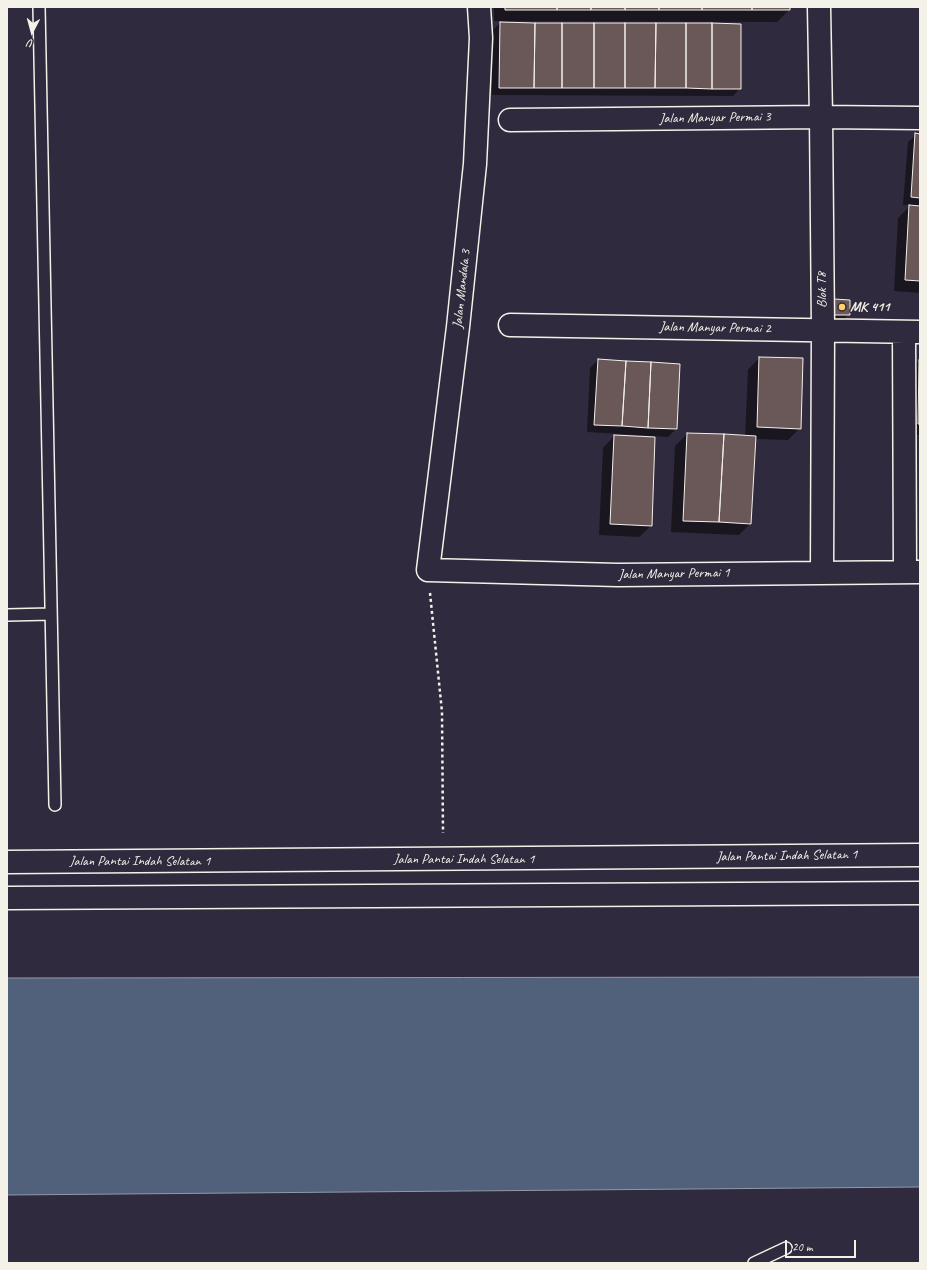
<!DOCTYPE html>
<html>
<head>
<meta charset="utf-8">
<style>
	body { margin:0 }
	#map { position:relative; width:927px; height:1270px; overflow:hidden; background:#2f2a3d; font-family:Caveat,sans-serif }
	canvas { display:block }
	.frame { position:absolute; inset:0; border:8px solid #f4f1e8; pointer-events:none }
	.north { position:absolute; left:12px; top:12px; width:40px; height:40px; -webkit-text-stroke:3px #2f2a3d; paint-order:stroke; rotate:186deg; font-size:11px; font-weight:700; line-height:16px; text-align:center; color:#f4f1e8 }
	.north::after { content:''; display:block; margin:auto; width:14px; height:18px; background:#f4f1e8; clip-path:polygon(50% 0,100% 100%,50% 72%,0 100%) }
	.scale { position:absolute; left:785px; top:1240px; width:71px; height:18px; box-sizing:border-box; border:2px solid #f4f1e8; border-top:0; padding-left:5px; font-size:12px; line-height:14px; white-space:nowrap; color:#f4f1e8; -webkit-text-stroke:3px #2f2a3d; paint-order:stroke }
</style>
</head>
<body>
<div id="map">
<canvas width="927" height="1270"></canvas>
<div class="frame"></div>
<div class="north">U</div>
<div class="scale">20 m</div>
</div>
<script>
const c = document.querySelector('canvas').getContext('2d');
c.lineJoin = 'round';
function fillPath(path, color) { c.fillStyle = color; c.fill(path, 'evenodd'); }
const poly = rows => new Path2D(rows.map(r => 'M' + r).join(''));
function strokePath(path, color, width, dash) { c.strokeStyle = color; c.lineWidth = width; c.lineCap = dash ? 'butt' : 'round'; c.setLineDash(dash || []); c.stroke(path); }
function write(font, color, halo, rows, align = 'center') {
  c.font = font + ' Caveat,sans-serif'; c.lineWidth = 3; c.setLineDash([]); c.textBaseline = 'middle'; c.strokeStyle = halo; c.fillStyle = color; for (const [text, x, y, turn = 0] of rows) {
    c.save(); c.translate(x, y); c.rotate((+turn || 0) * Math.PI / 180); c.textAlign = isNaN(turn) ? turn : align; if (halo) c.strokeText(text, 0, 0); c.fillText(text, 0, 0); c.restore();
  }
}
const water = poly([
	[920,977,920,1187,7,1195,7,978,920,977]
]);
fillPath(water, '#51607b');
strokePath(water, '#929aa7', 1);
fillPath(poly([
	[494,7,789,7,789,10,777,22,494,21],
	[500,23,740,25,740,88,733,96,492,95,492,31],
	[916,135,920,135,920,293,894,291,898,218,911,205,903,205,908,142],
	[834,300,849,314,845,318,831,318,831,304],
	[759,358,800,428,788,440,755,439,750,524,739,535,671,532,675,446,687,434,745,437,748,370],
	[598,360,679,365,676,429,668,437,587,432,590,368],
	[919,361,920,435,907,435,907,372],
	[614,436,651,526,639,537,599,535,603,448]
]), '#0007');
const building = poly([
	[505,7,557,7,557,10,505,10,505,7],
	[557,7,591,7,591,10,557,10,557,7],
	[591,7,625,7,625,10,591,10,591,7],
	[625,7,659,7,659,10,625,10,625,7],
	[659,7,702,7,702,10,659,10,659,7],
	[702,7,752,7,752,10,702,10,702,7],
	[752,7,790,7,790,10,752,10,752,7],
	[500,22,535,23,534,88,499,88,500,22],
	[535,23,562,23,562,88,534,88,535,23],
	[562,23,594,23,594,88,562,88,562,23],
	[594,23,625,23,625,88,594,88,594,23],
	[625,23,656,23,655,88,625,88,625,23],
	[656,23,686,23,686,88,655,88,656,23],
	[686,23,712,23,712,89,686,88,686,23],
	[712,23,741,24,741,89,712,89,712,23],
	[915,133,920,134,920,198,911,197,915,133],
	[909,205,920,206,920,281,905,280,909,205],
	[834,299,850,300,850,315,834,315,834,299],
	[759,357,803,358,801,429,757,427,759,357],
	[598,359,626,361,622,426,594,425,598,359],
	[919,360,920,360,920,424,918,424,919,360],
	[626,361,651,362,648,428,622,426,626,361],
	[651,362,680,364,677,429,648,428,651,362],
	[687,433,724,434,719,522,683,521,687,433],
	[724,434,756,436,751,524,719,522,724,434],
	[614,435,655,437,652,526,610,524,614,435]
]);
fillPath(building, '#6a5858');
strokePath(building, '#f4f1e8', 1);
const service = poly([
	[39,7,55,805],
	[7,615,51,614],
	[754,1263,786,1248]
]);
const minor = poly([
	[479,7,481,38,475,164,458,327,428,570,618,575,920,572],
	[819,7,821,117,823,329,822,572],
	[510,120,821,117,920,118],
	[510,325,920,332],
	[904,332,905,572],
	[7,898,920,893]
]);
const tertiary = poly([
	[7,862,920,855]
]);
strokePath(service, '#f4f1e8', 14);
strokePath(minor, '#f4f1e8', 25);
strokePath(tertiary, '#f4f1e8', 25);
strokePath(poly([
	[430,593,442,712,443,833]
]), '#f4f1e8', 2.5, [3, 3]);
strokePath(service, '#2f2a3d', 11);
strokePath(minor, '#2f2a3d', 22);
strokePath(tertiary, '#2f2a3d', 22);
for (const [x, y, r, color] of [
	[842,307,4,"#ffd166"]
]) { const dot = new Path2D(); dot.arc(x, y, r, 0, 2 * Math.PI); c.fillStyle = color; c.fill(dot); strokePath(dot, '#2f2a3d', 1.5); }
write('14px', '#f4f1e8', '#2f2a3d', [
	["Jalan Manyar Permai 3",715,118,-1],
	["Jalan Mandala 3",462,289,-84],
	["Blok T8",822,290,-90],
	["Jalan Manyar Permai 2",715,328,1],
	["Jalan Manyar Permai 1",674,574,-1],
	["Jalan Pantai Indah Selatan 1",787,856,-1],
	["Jalan Pantai Indah Selatan 1",464,859],
	["Jalan Pantai Indah Selatan 1",140,861]
]);
write('bold 14px', '#f4f1e8', '#2f2a3d', [
	["MK 411",850,307]
], 'left');
</script>
</body>
</html>
